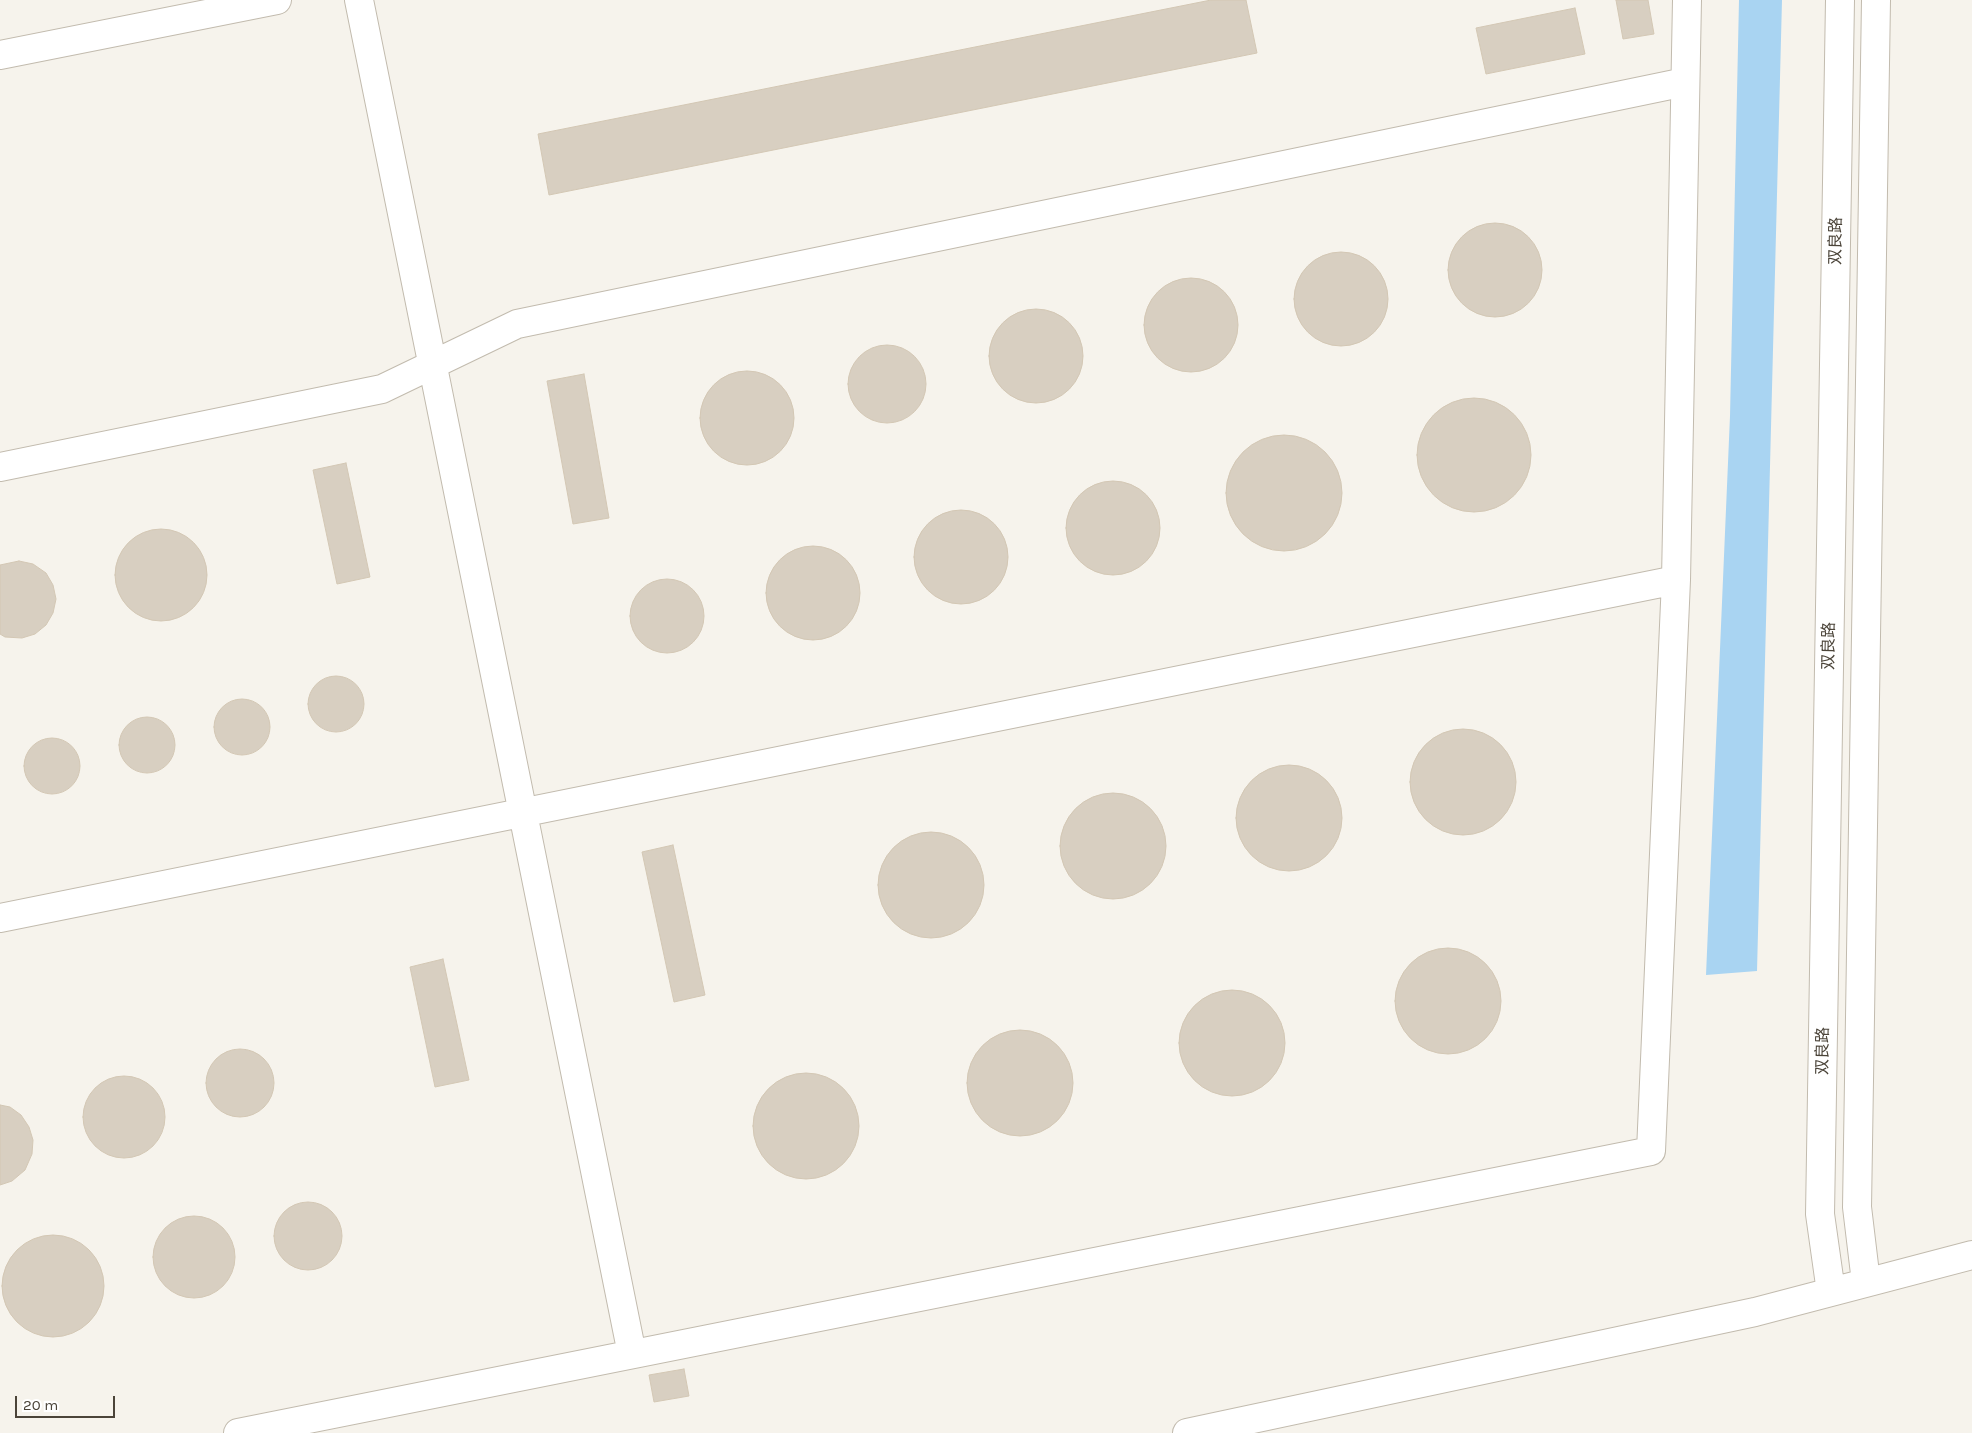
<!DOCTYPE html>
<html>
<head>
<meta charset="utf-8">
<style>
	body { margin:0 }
	#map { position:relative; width:1972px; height:1433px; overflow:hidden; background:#f6f3ec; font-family:Karla,sans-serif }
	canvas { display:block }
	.scale { position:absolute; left:15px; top:1396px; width:100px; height:22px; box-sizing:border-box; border:2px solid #4b4439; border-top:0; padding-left:6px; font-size:15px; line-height:18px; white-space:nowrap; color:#4b4439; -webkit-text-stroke:4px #fff; paint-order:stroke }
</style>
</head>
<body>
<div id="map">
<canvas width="1972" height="1433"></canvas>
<div class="scale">20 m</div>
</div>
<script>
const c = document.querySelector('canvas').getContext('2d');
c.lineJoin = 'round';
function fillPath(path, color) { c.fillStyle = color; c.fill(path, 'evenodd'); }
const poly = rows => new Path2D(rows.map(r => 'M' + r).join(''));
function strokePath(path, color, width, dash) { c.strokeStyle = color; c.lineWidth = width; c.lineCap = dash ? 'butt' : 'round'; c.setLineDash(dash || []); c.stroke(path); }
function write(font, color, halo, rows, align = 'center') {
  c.font = font + ' Karla,"Noto Sans SC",sans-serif'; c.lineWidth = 5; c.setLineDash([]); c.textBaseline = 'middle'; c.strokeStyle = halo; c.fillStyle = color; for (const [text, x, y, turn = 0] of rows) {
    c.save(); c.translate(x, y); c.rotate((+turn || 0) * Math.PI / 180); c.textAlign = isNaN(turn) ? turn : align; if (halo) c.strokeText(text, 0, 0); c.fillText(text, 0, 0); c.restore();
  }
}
fillPath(poly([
	[1739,0,1782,0,1757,971,1706,975,1730,416]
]), '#a9d4f2');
const building = poly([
	[1211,0,1246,0,1257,53,549,195,538,134,1211,0],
	[1616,0,1648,0,1654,34,1623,39,1616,0],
	[1575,8,1585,54,1486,74,1476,28,1575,8],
	'1448 270a47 47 0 1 1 94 0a47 47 0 1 1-94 0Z',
	'1294 299a47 47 0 1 1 94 0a47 47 0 1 1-94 0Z',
	'1144 325a47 47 0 1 1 94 0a47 47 0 1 1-94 0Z',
	'989 356a47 47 0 1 1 94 0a47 47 0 1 1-94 0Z',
	'848 384a39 39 0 1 1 78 0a39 39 0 1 1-78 0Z',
	'700 418a47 47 0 1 1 94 0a47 47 0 1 1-94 0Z',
	[584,374,609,518,573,524,547,381,584,374],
	'1417 455a57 57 0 1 1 114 0a57 57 0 1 1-114 0Z',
	'1226 493a58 58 0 1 1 116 0a58 58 0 1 1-116 0Z',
	[346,463,370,577,337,584,313,470,346,463],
	'1066 528a47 47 0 1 1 94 0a47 47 0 1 1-94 0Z',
	'914 557a47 47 0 1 1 94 0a47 47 0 1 1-94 0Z',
	'115 575a46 46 0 1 1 92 0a46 46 0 1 1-92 0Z',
	'766 593a47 47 0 1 1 94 0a47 47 0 1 1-94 0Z',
	[19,561,33,564,46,573,53,585,56,599,53,613,46,625,35,634,22,638,5,637,0,634,0,565,19,561],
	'630 616a37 37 0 1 1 74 0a37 37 0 1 1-74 0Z',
	'308 704a28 28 0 1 1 56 0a28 28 0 1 1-56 0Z',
	'214 727a28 28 0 1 1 56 0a28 28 0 1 1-56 0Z',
	'119 745a28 28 0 1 1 56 0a28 28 0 1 1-56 0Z',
	'1410 782a53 53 0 1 1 106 0a53 53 0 1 1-106 0Z',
	'24 766a28 28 0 1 1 56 0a28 28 0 1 1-56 0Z',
	'1236 818a53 53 0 1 1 106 0a53 53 0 1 1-106 0Z',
	'1060 846a53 53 0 1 1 106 0a53 53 0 1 1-106 0Z',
	'878 885a53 53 0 1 1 106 0a53 53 0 1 1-106 0Z',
	[673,845,705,995,674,1002,642,852,673,845],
	'1395 1001a53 53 0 1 1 106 0a53 53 0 1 1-106 0Z',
	[443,959,469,1080,435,1087,410,967,443,959],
	'1179 1043a53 53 0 1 1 106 0a53 53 0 1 1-106 0Z',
	'967 1083a53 53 0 1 1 106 0a53 53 0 1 1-106 0Z',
	'206 1083a34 34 0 1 1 68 0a34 34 0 1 1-68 0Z',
	'753 1126a53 53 0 1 1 106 0a53 53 0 1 1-106 0Z',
	'83 1117a41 41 0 1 1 82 0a41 41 0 1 1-82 0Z',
	[0,1105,10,1107,21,1115,29,1127,33,1140,32,1154,25,1170,12,1181,0,1185,0,1105],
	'274 1236a34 34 0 1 1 68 0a34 34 0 1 1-68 0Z',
	'153 1257a41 41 0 1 1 82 0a41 41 0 1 1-82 0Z',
	'2 1286a51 51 0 1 1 102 0a51 51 0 1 1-102 0Z',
	[684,1369,689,1396,654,1402,649,1375,684,1369]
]);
fillPath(building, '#d8cfc1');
strokePath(building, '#d3c7b4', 1);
const minor = poly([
	[359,0,632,1354],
	[0,55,277,0],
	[0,467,382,389,517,324,1685,82],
	[0,918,1676,580],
	[1866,1282,1857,1207,1876,0],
	[1831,1292,1820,1214,1840,0],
	[238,1433,1651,1151,1676,580,1687,0],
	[1187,1433,1755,1312,1972,1255]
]);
strokePath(minor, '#c2bbae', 30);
strokePath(minor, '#fff', 28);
write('16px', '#4b4439', '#fff', [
	["双良路",1836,241,-89],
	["双良路",1829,646,-89],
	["双良路",1823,1051,-89]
]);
</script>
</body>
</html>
